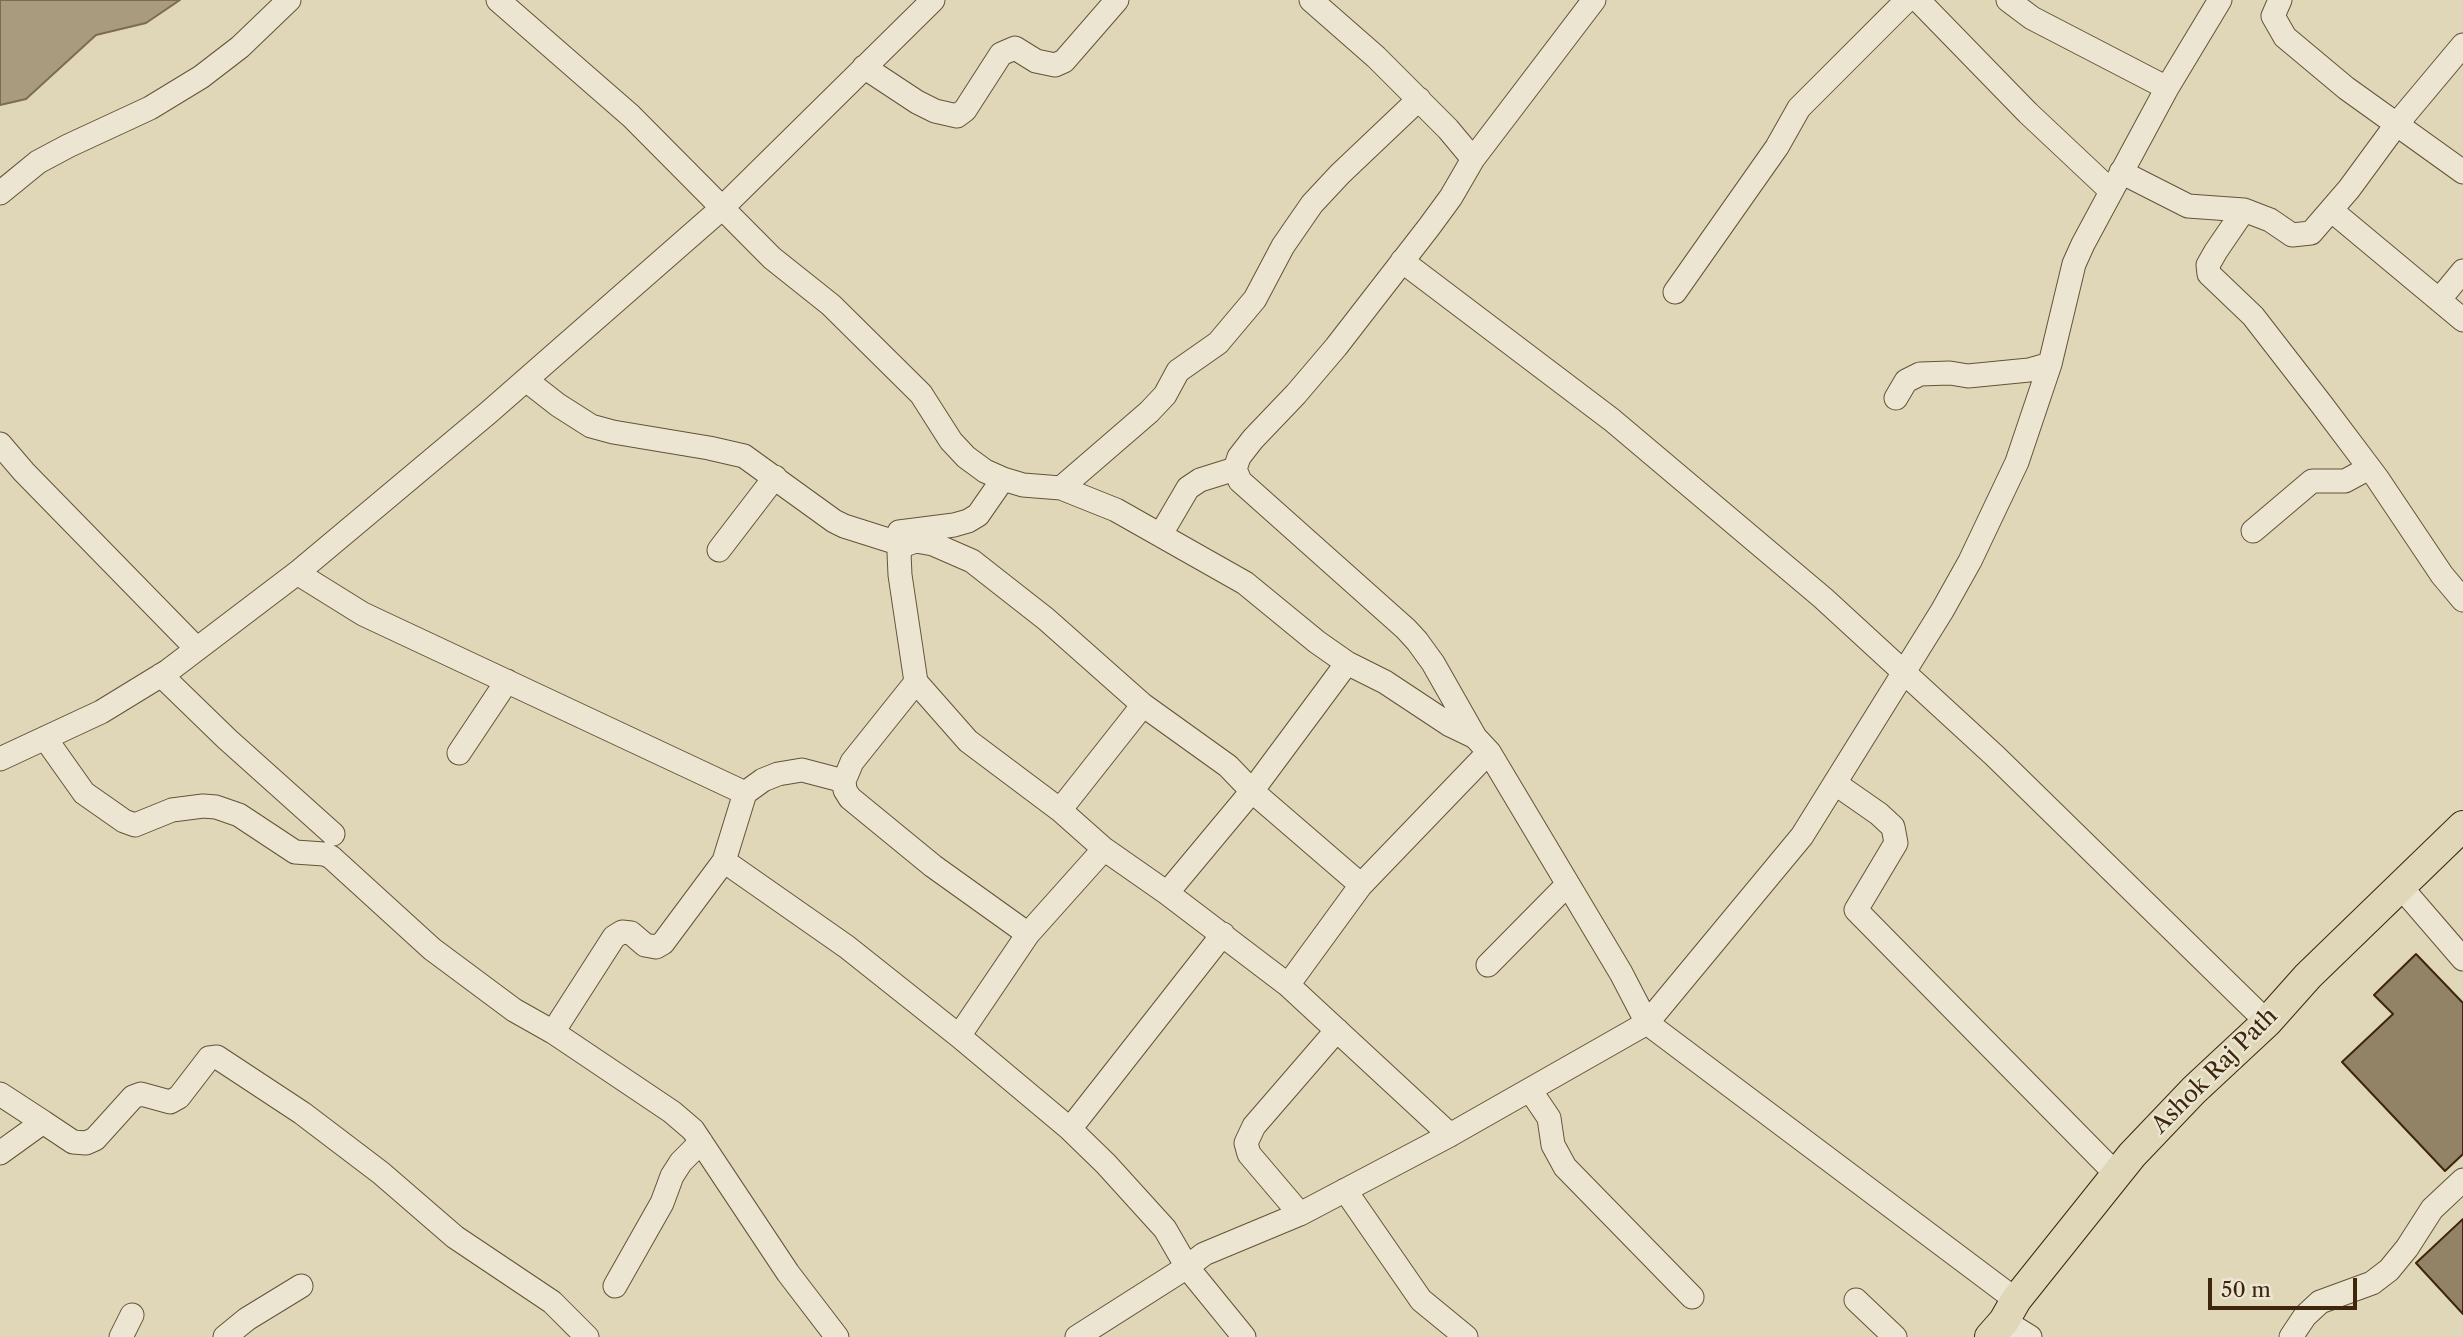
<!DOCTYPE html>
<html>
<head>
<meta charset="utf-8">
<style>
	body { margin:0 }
	#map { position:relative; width:2463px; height:1337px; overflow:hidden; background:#e0d7b9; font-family:"Libre Caslon Text",serif }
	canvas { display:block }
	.scale { position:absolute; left:2208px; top:1278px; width:149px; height:32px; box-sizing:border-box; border:4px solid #3d260c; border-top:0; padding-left:9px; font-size:21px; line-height:24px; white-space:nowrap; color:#3d260c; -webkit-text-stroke:5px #ebe5d2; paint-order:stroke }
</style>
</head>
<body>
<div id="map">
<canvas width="2463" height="1337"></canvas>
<div class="scale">50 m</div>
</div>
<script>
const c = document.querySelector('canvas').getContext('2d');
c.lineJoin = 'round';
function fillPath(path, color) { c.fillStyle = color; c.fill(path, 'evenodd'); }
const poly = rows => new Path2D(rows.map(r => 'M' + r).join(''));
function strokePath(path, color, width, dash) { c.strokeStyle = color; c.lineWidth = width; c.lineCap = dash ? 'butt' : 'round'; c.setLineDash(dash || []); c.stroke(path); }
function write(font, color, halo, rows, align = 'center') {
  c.font = font + ' "Libre Caslon Text",serif'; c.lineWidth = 5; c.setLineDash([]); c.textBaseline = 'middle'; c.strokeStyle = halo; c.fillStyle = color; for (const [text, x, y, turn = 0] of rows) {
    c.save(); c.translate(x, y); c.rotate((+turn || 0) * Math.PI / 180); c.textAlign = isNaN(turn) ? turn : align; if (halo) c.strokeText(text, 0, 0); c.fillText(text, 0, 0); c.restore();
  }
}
const water = poly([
	[0,0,180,0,146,23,96,35,26,99,0,105,0,0]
]);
fillPath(water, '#a99b7e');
strokePath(water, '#7e6c50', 2);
const building = poly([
	[2416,954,2463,1003,2463,1154,2445,1171,2342,1062,2393,1014,2374,995,2416,954],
	[2463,1219,2463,1314,2416,1263,2463,1219]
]);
fillPath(building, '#928266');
strokePath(building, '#3d260c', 2);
const minor = poly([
	[498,0,631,116,772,258,831,305,921,394,951,441,966,457,985,471,1003,479,1023,485,1061,488,1116,510,1245,583,1317,642,1347,663],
	[1311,0,1376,57,1448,129,1473,159,1451,197,1429,227,1336,347,1296,394,1253,439,1239,457,1235,469,1240,481,1406,629,1417,641,1433,663,1475,737,1489,752,1621,973,1647,1023,2016,1300],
	[1918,0,2028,113,2111,191],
	[2008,0,2032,18,2167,88],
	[2280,0,2273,16,2285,37,2346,88,2463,172],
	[864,67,917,102,935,111,957,116,965,110,1001,54,1015,48,1036,61,1055,65,1064,61,1117,0],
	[1473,159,1594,0],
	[2121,172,2188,206,2244,210,2270,220,2292,235,2311,233,2349,189,2396,125,2463,45],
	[0,193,38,162,68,146,150,108,201,77,240,47,289,0],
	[2244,210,2216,251,2208,265,2209,274,2253,316,2322,405,2377,478,2442,575,2463,600],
	[2331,210,2463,320],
	[1402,261,1612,420,1823,598,1995,756,2267,1022],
	[1675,292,1777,147,1799,108,1907,0],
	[2439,300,2463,271],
	[526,380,558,405,591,426,613,432,709,448,744,456,834,521,844,526,904,545],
	[1896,398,1906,381,1920,374,1950,373,1968,376,2029,370,2050,364],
	[0,444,24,472,197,649],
	[1061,488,1149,412,1165,395,1178,371,1218,343,1255,299,1283,246,1312,204,1340,174,1419,99],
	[2253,531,2312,481,2345,481,2369,468],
	[899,532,954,525,968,521,978,515,1003,479],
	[1161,534,1188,488,1200,480,1235,469],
	[719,550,775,477],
	[297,573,363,614,745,793,724,861,847,947,959,1036,1070,1129,1106,1164,1165,1229,1187,1267,1244,1337],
	[161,675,227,739,333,834],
	[916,682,852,762,844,781,845,790,850,798,933,866,1028,934],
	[45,738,84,793,124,821,135,825,172,810,203,806,216,807,239,815,295,852,324,854,331,857,432,949,514,1010,553,1032,672,1112,693,1130,788,1273,837,1337],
	[459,753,507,681],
	[0,759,101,712,168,671,297,573,488,413,721,209,933,0],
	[1836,784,1879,814,1893,827,1896,843,1856,910,2117,1175],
	[745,793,763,780,778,774,802,770,844,781],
	[1060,810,1143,705],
	[1361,885,1489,752],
	[2400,886,2463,959],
	[1167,893,1252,791,1347,663,1385,682,1450,725,1475,737],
	[1488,965,1567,885],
	[1288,985,1361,885,1252,791,1228,766,1143,705,1046,619,972,561,933,544,916,541,904,545,899,553,900,575,916,682,968,741,1060,810,1104,849,1167,893,1288,985,1450,1135],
	[553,1032,614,937,622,932,631,933,645,945,656,947,663,943,724,861],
	[959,1036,1028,934,1104,849],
	[1530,1090,1549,1118,1553,1145,1565,1167,1692,1297],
	[0,1094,43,1122],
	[1070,1129,1223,934],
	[0,1153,43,1122,73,1142,86,1143,95,1139,133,1097,141,1094,170,1102,179,1097,209,1058,217,1057,302,1113,381,1173,455,1237,552,1302,587,1337],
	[1345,1190,1421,1300,1466,1337],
	[1300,1214,1249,1154,1246,1143,1254,1126,1337,1030],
	[615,1286,662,1203,672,1176,681,1162,701,1142],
	[1856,1300,1895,1337],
	[2004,1321,2030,1337],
	[121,1337,132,1315],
	[225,1337,247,1319,301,1286],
	[1077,1337,1187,1267,1204,1254,1300,1214,1450,1135,1647,1023,1802,836,1942,611,1970,561,2017,462,2050,364,2074,264,2083,244,2167,88,2220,0],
	[2291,1337,2305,1316,2320,1302,2372,1283,2389,1270,2407,1248,2432,1209,2463,1180]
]);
const major = poly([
	[1990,1337,2004,1321,2016,1300,2132,1155,2194,1090,2267,1022,2308,976,2463,826]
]);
strokePath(minor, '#665237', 25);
strokePath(major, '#3d260c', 32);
strokePath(minor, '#ebe5d2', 23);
strokePath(major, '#e0d7b9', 30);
write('23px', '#3d260c', '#ebe5d2', [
	["Ashok Raj Path",2215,1071,-45]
]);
</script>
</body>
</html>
